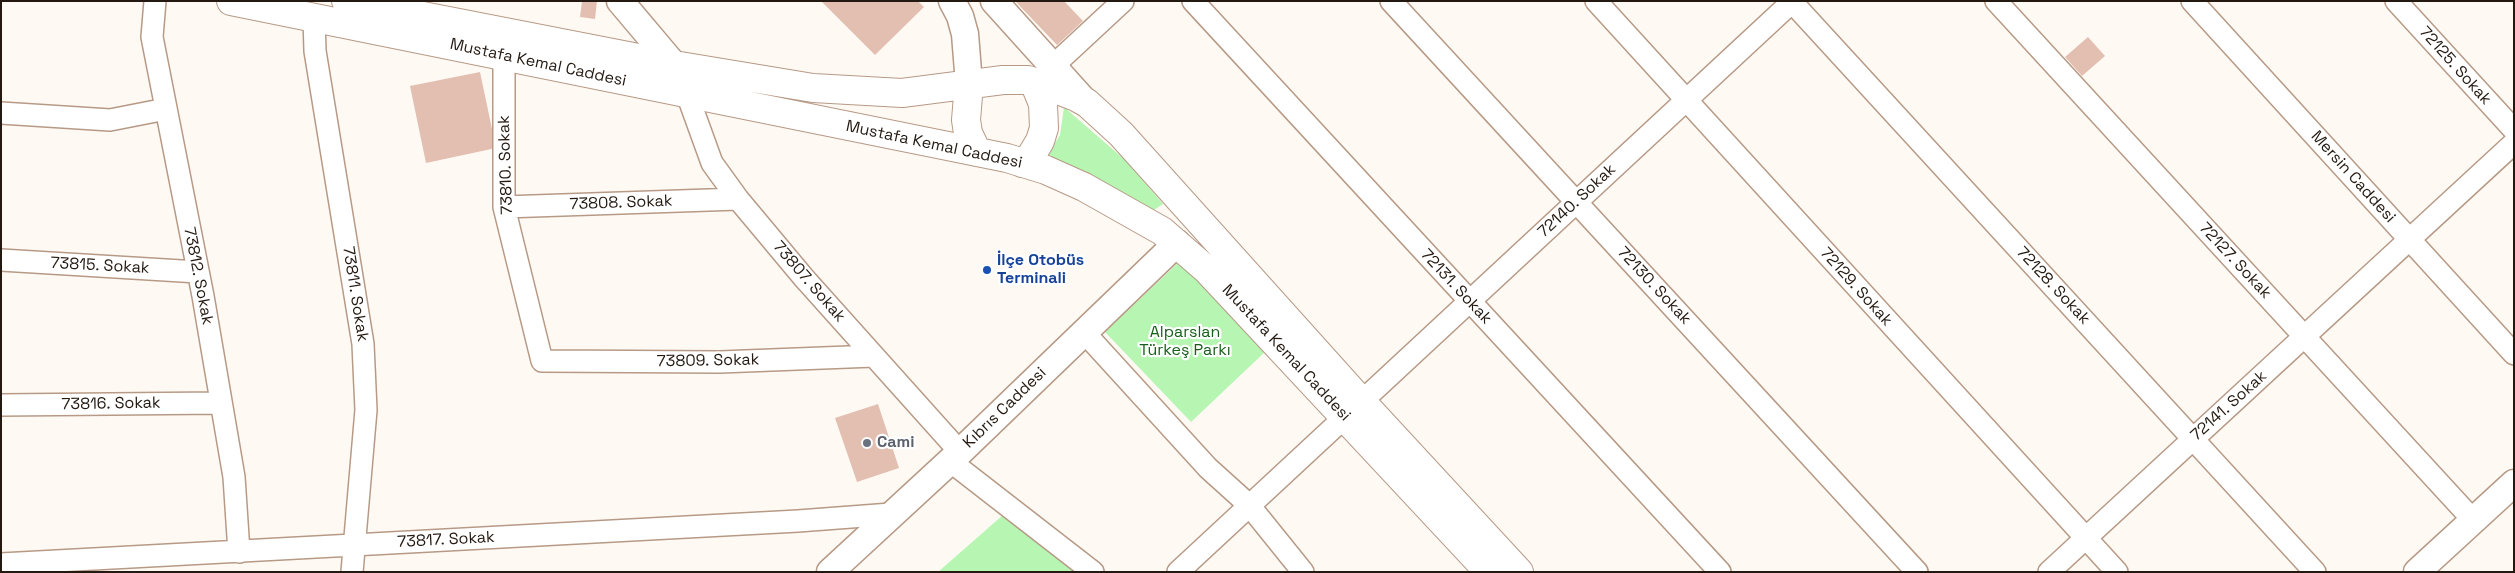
<!DOCTYPE html>
<html>
<head>
<meta charset="utf-8">
<style>
	body { margin:0 }
	#map { position:relative; width:2515px; height:573px; overflow:hidden; background:#fff9f4; font-family:"Space Grotesk",sans-serif }
	canvas { display:block }
	.frame { position:absolute; inset:0; border:2px solid #231911; pointer-events:none }
</style>
</head>
<body>
<div id="map">
<canvas width="2515" height="573"></canvas>
<div class="frame"></div>
</div>
<script>
const c = document.querySelector('canvas').getContext('2d');
c.lineJoin = 'round';
function fillPath(path, color) { c.fillStyle = color; c.fill(path, 'evenodd'); }
const poly = rows => new Path2D(rows.map(r => 'M' + r).join(''));
function strokePath(path, color, width, dash) { c.strokeStyle = color; c.lineWidth = width; c.lineCap = dash ? 'butt' : 'round'; c.setLineDash(dash || []); c.stroke(path); }
function write(font, color, halo, rows, align = 'center') {
  c.font = font + ' "Space Grotesk",sans-serif'; c.lineWidth = 4.5; c.setLineDash([]); c.textBaseline = 'middle'; c.strokeStyle = halo; c.fillStyle = color; for (const [text, x, y, turn = 0] of rows) {
    c.save(); c.translate(x, y); c.rotate((+turn || 0) * Math.PI / 180); c.textAlign = isNaN(turn) ? turn : align; if (halo) c.strokeText(text, 0, 0); c.fillText(text, 0, 0); c.restore();
  }
}
fillPath(poly([
	[1064,107,1125,160,1163,204,1151,212,1130,197,1047,156,1060,135],
	[1180,261,1266,351,1191,422,1105,332],
	[1003,515,1075,572,938,572]
]), '#b6f6b2');
fillPath(poly([
	[582,1,597,1,595,19,580,17],
	[821,1,918,1,924,7,875,55],
	[1015,1,1064,1,1083,21,1057,45],
	[2088,37,2105,56,2082,76,2065,57],
	[480,72,496,148,426,163,410,86],
	[878,404,899,468,857,482,835,418]
]), '#e2bfb1');
const minor = poly([
	[155,1,152,37,203,296,234,477,239,552],
	[1193,1,1720,572],
	[1391,1,1917,572],
	[1596,1,2117,572],
	[1791,1,2315,572],
	[1996,1,2473,520],
	[2192,1,2514,354],
	[2396,1,2514,130],
	[314,18,315,51,363,344,366,410,352,572],
	[504,55,504,207,542,361,720,362,874,356],
	[1053,66,1123,1],
	[687,94,712,163,738,199,804,278,960,452],
	[1,113,110,120,166,109],
	[504,207,738,199],
	[1,260,198,272],
	[1083,331,1208,468,1249,505,1303,572],
	[1,405,221,403],
	[950,461,1093,572],
	[1,564,798,521,891,514],
	[1178,572,1793,1],
	[2049,572,2514,143]
]);
const tertiary = poly([
	[620,1,674,65,680,77],
	[952,1,960,16,965,34,969,84],
	[994,1,1086,103],
	[830,572,960,452,1177,243],
	[2417,572,2514,483]
]);
const secondary = poly([
	[231,1,1007,158,1046,170,1084,187,1162,231,1207,270,1489,572],
	[346,1,674,65,813,88,902,93,1003,80,1028,80,1048,86,1076,97,1087,103,1121,134,1361,401,1519,572],
	[969,84,966,120,968,133,977,152],
	[1022,163,1031,156,1040,141,1044,128,1043,104,1034,82]
]);
strokePath(minor, '#b79a86', 24);
strokePath(tertiary, '#b79a86', 29);
strokePath(secondary, '#b79a86', 30);
strokePath(minor, '#fff', 21);
strokePath(tertiary, '#fff', 26);
strokePath(secondary, '#fff', 28);
for (const [x, y, r, color] of [
	[987,270,5,"#1a4fb4"],
	[867,443,5,"#6b7280"]
]) { const dot = new Path2D(); dot.arc(x, y, r, 0, 2 * Math.PI); c.fillStyle = color; c.fill(dot); strokePath(dot, '#fff', 2); }
write('16px', '#231911', '#fff', [
	["Mustafa Kemal Caddesi",538,63,12],
	["72125. Sokak",2455,66,48],
	["Mustafa Kemal Caddesi",934,145,12],
	["73810. Sokak",506,165,-92],
	["Mersin Caddesi",2353,177,48],
	["72140. Sokak",1577,201,-43],
	["73808. Sokak",621,203,-2],
	["72127. Sokak",2235,261,47],
	["73815. Sokak",100,266,3],
	["73812. Sokak",198,276,79],
	["73807. Sokak",809,282,49],
	["72130. Sokak",1654,286,47],
	["72128. Sokak",2053,286,47],
	["72131. Sokak",1456,287,47],
	["72129. Sokak",1856,287,48],
	["73811. Sokak",355,294,81],
	["Mustafa Kemal Caddesi",1286,353,47],
	["73809. Sokak",708,361,-1],
	["73816. Sokak",111,404,-1],
	["72141. Sokak",2229,406,-42],
	["Kıbrıs Caddesi",1005,408,-44],
	["73817. Sokak",446,540,-3]
]);
write('bold 16px', '#164399', '#fff', [
	["İlçe Otobüs",997,261],
	["Terminali",997,279]
], 'left');
write('16px', '#176019', '#fff', [
	["Alparslan",1185,333],
	["Türkeş Parkı",1185,351]
]);
write('bold 16px', '#5b616d', '#fff', [
	["Cami",877,443]
], 'left');
</script>
</body>
</html>
